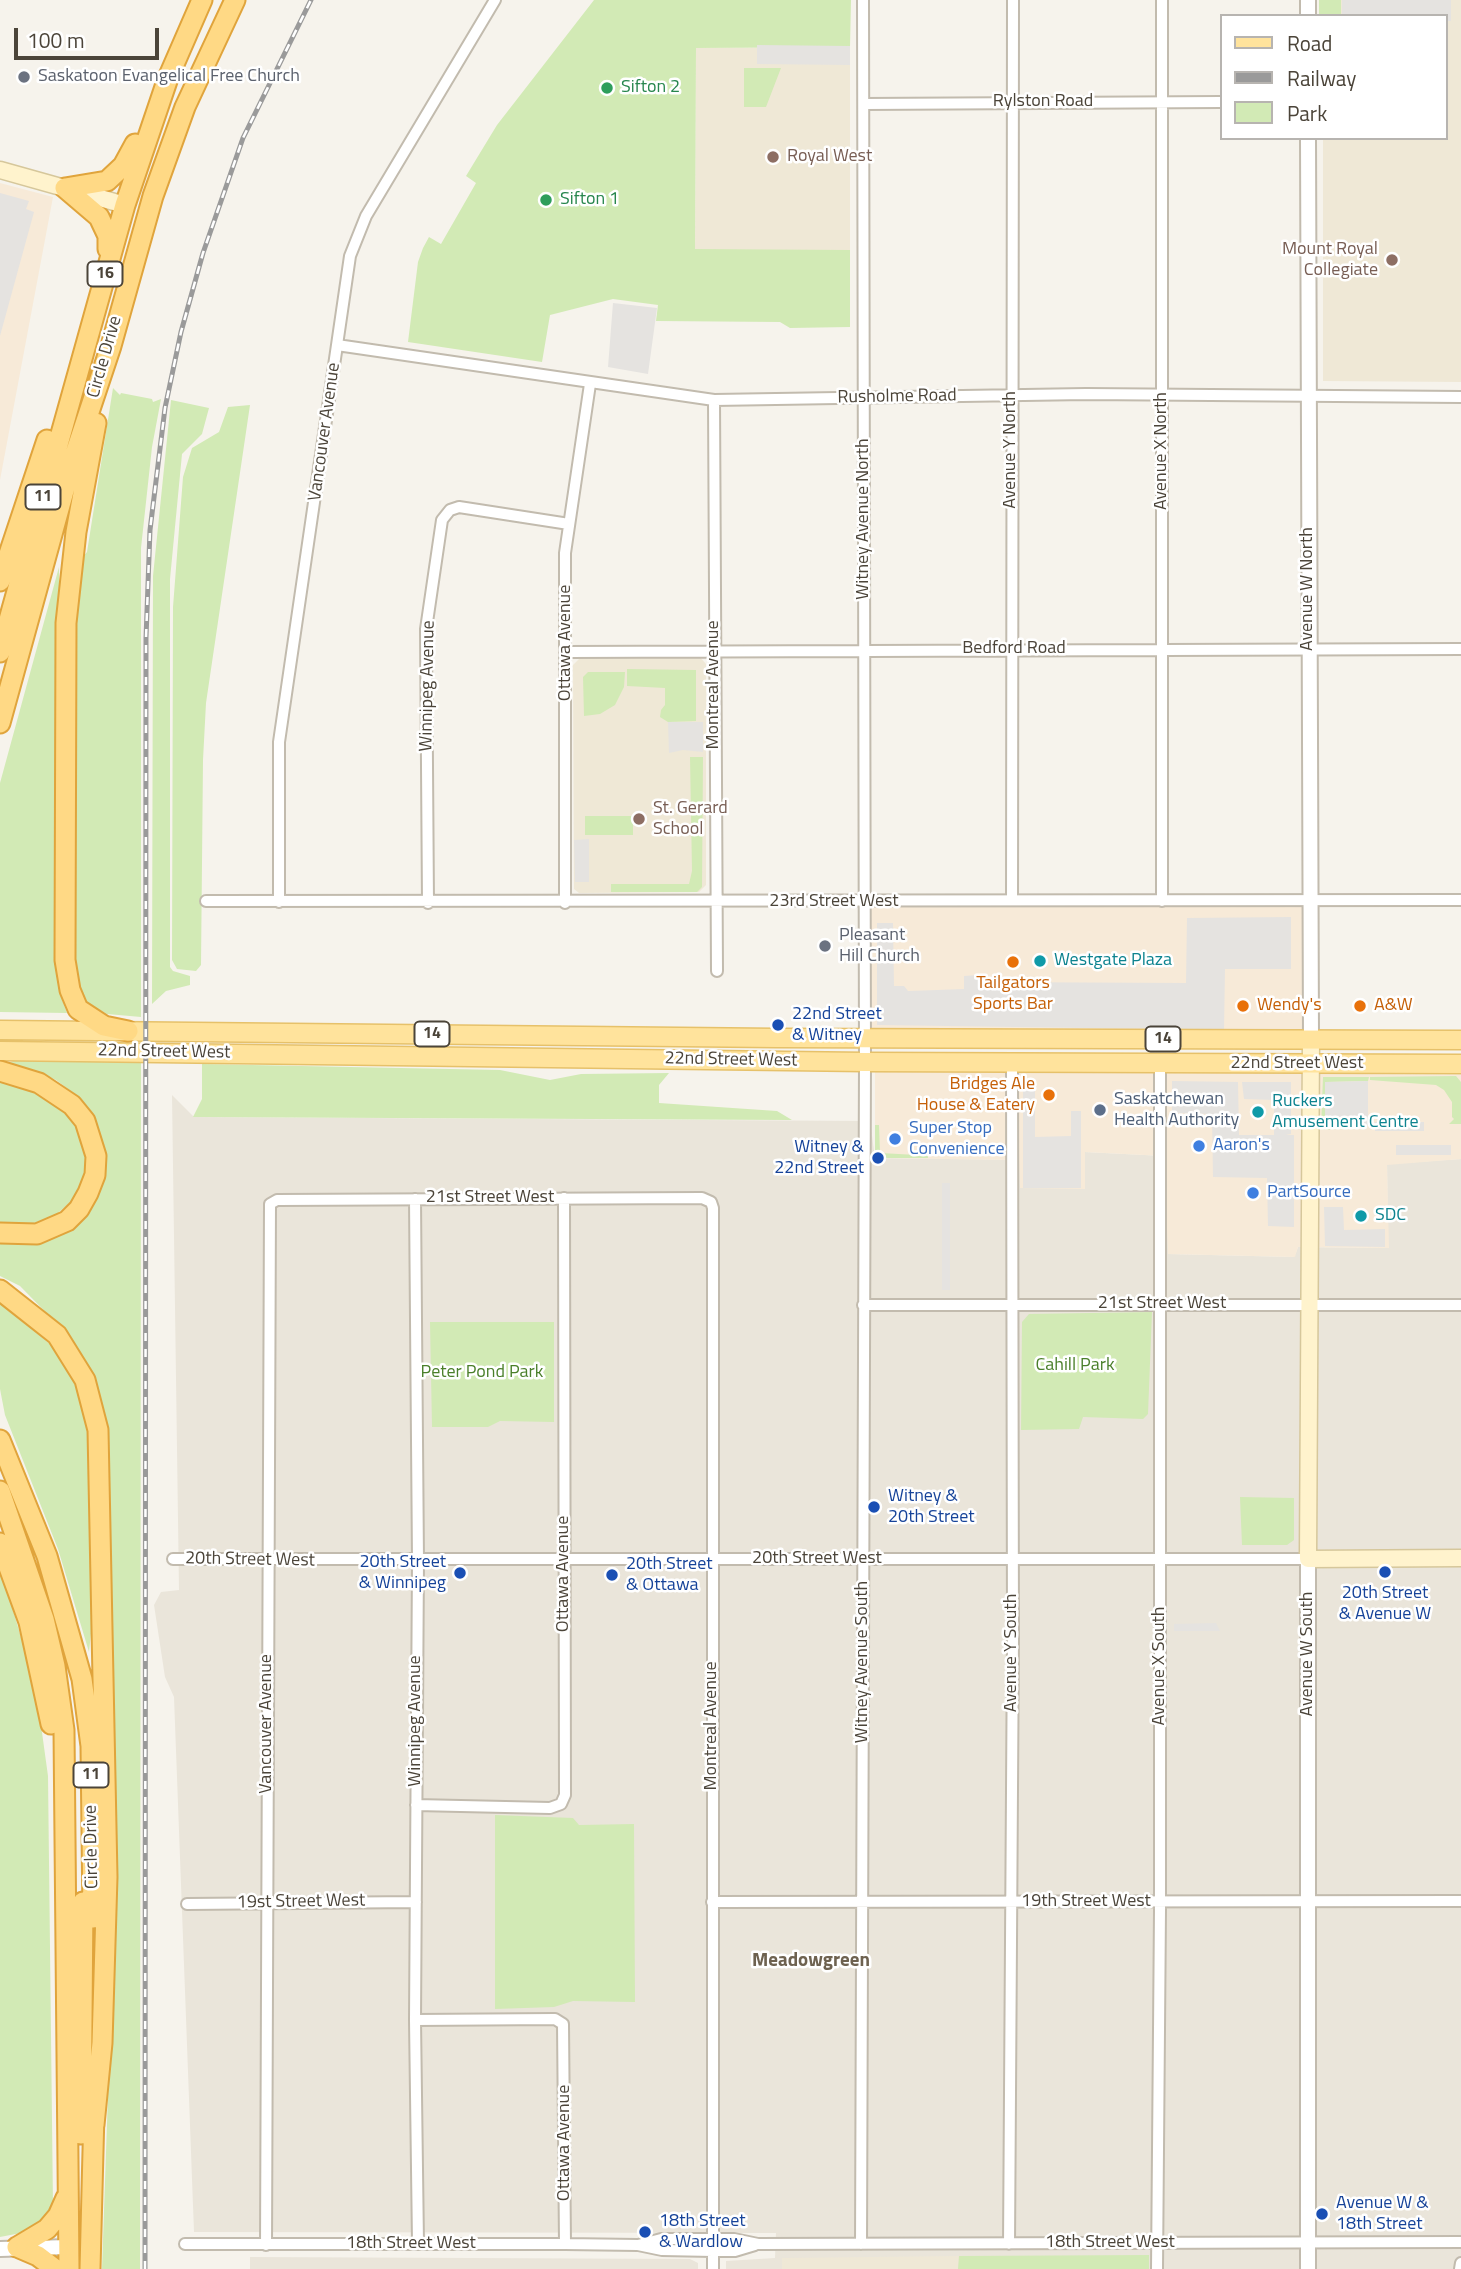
<!DOCTYPE html>
<html>
<head>
<meta charset="utf-8">
<style>
	body { margin:0 }
	#map { position:relative; width:1461px; height:2269px; overflow:hidden; background:#f6f3ec; font-family:"Titillium Web",sans-serif }
	canvas { display:block }
	.legend { position:absolute; left:1220px; top:14px; width:228px; height:126px; box-sizing:border-box; background:#fff; border:2px solid #b7b4b0; margin:0; padding:9px 12px; list-style:none; font-size:21px; color:#4b4439 }
	.legend li { display:flex; align-items:center; gap:14px; height:35px }
	.legend b { width:35px; border:2px solid #b7b4b0 }
	.scale { position:absolute; left:14px; top:28px; width:145px; height:32px; box-sizing:border-box; border:4px solid #4b4439; border-top:0; padding-left:9px; font-size:21px; line-height:24px; white-space:nowrap; color:#4b4439; -webkit-text-stroke:5px #fff; paint-order:stroke }
</style>
</head>
<body>
<div id="map">
<canvas width="1461" height="2269"></canvas>
<ul class="legend">
<li><b style="height:9px;background:#ffe39c"></b>Road</li>
<li><b style="height:9px;background:#9a9a9a"></b>Railway</li>
<li><b style="height:19px;background:#d2eab5"></b>Park</li>
</ul>
<div class="scale">100 m</div>
</div>
<script>
const c = document.querySelector('canvas').getContext('2d');
c.lineJoin = 'round';
function fillPath(path, color) { c.fillStyle = color; c.fill(path, 'evenodd'); }
const poly = rows => new Path2D(rows.map(r => 'M' + r).join(''));
function strokePath(path, color, width, dash) { c.strokeStyle = color; c.lineWidth = width; c.lineCap = dash ? 'butt' : 'round'; c.setLineDash(dash || []); c.stroke(path); }
function write(font, color, halo, rows, align = 'center') {
  c.font = font + ' "Titillium Web",sans-serif'; c.lineWidth = 5; c.setLineDash([]); c.textBaseline = 'middle'; c.strokeStyle = halo; c.fillStyle = color; for (const [text, x, y, turn = 0] of rows) {
    c.save(); c.translate(x, y); c.rotate((+turn || 0) * Math.PI / 180); c.textAlign = isNaN(turn) ? turn : align; if (halo) c.strokeText(text, 0, 0); c.fillText(text, 0, 0); c.restore();
  }
}
fillPath(poly([
	[172,1095,194,1117,870,1121,875,1158,1020,1160,1020,1187,1085,1152,1165,1156,1169,1254,1294,1257,1298,1247,1388,1248,1387,1164,1461,1159,1461,2269,726,2269,726,2261,775,2258,776,2233,194,2232,174,1697,165,1677,154,1605,161,1592,179,1590],
	[250,2257,690,2259,698,2263,698,2269,250,2269]
]), '#eae5da');
fillPath(poly([
	[0,183,53,197,0,480],
	[937,895,1087,895,1162,901,1235,895,1310,900,1311,1039,864,1038,864,901],
	[875,1069,1461,1075,1461,1159,1387,1165,1389,1248,1298,1247,1295,1257,1168,1254,1164,1156,1085,1152,1085,1189,1020,1188,1019,1160,875,1158]
]), '#f7ead8');
fillPath(poly([
	[1340,0,1461,0,1461,382,1323,381,1323,138,1445,138,1445,16,1340,16],
	[850,47,850,250,695,250,696,48],
	[582,656,699,656,706,664,706,885,699,892,579,893,574,889,573,665],
	[959,2256,958,2269,782,2269,782,2258]
]), '#efe8d6');
fillPath(poly([
	[594,0,851,0,850,47,696,48,695,249,850,250,850,327,790,328,780,322,656,321,658,305,613,299,550,315,542,362,408,342,418,262,423,248,429,237,441,244,476,183,466,176,497,125],
	[1319,0,1341,0,1341,16,1319,16],
	[744,68,781,68,766,107,744,107],
	[113,388,120,395,121,393,152,399,153,402,161,399,152,447,141,548,141,1017,107,1014,87,1003,77,993,74,956,73,631,81,559,87,552],
	[171,400,209,408,202,434,182,454,170,579,170,967,173,971,190,976,190,985,166,991,152,1004,153,576],
	[250,405,206,703,203,760,201,965,196,971,177,969,172,960,173,607,183,477,192,448,219,432,228,407],
	[59,567,59,960,60,994,67,1013,0,1012,0,783],
	[627,669,696,670,696,721,668,722,660,717,661,710,665,705,665,688,627,686],
	[588,672,625,672,624,687,615,705,600,714,584,716,583,677],
	[690,757,703,757,702,887,697,892,611,892,611,884,689,884,692,871],
	[585,816,633,816,633,835,585,835],
	[18,1059,124,1059,125,1063,141,1060,140,2269,102,2269,117,1832,103,1409,91,1373,73,1340,20,1286,0,1276,0,1240,34,1244,60,1235,83,1218,104,1166,102,1140,92,1115,76,1095,56,1080,34,1070,6,1064],
	[202,1064,500,1070,550,1080,581,1074,669,1073,659,1085,659,1103,777,1111,792,1120,193,1117,202,1099],
	[1456,1076,1461,1082,1461,1124,1449,1124,1454,1119,1452,1117,1452,1102,1444,1090,1436,1085,1370,1080,1370,1077],
	[1323,1077,1369,1077,1368,1081,1325,1082,1326,1125,1334,1125,1329,1130,1321,1128],
	[0,1081,27,1087,54,1101,65,1110,83,1136,87,1162,84,1180,76,1197,50,1220,22,1226,0,1223],
	[875,1125,879,1125,880,1153,917,1155,922,1148,927,1148,928,1158,875,1158],
	[0,1302,57,1350,75,1379,85,1412,90,1449,92,1624,89,1652,58,1549,5,1415,0,1389],
	[1152,1312,1148,1414,1143,1419,1083,1417,1079,1429,1021,1430,1022,1322,1029,1314],
	[430,1322,554,1322,554,1422,500,1421,488,1427,432,1427],
	[1240,1497,1294,1498,1294,1540,1287,1545,1242,1545],
	[0,1565,36,1689,48,1776,53,2207,48,2216,26,2232,0,2237],
	[495,1815,573,1818,579,1825,634,1824,635,2002,573,2001,554,2007,495,2009],
	[1149,2255,1149,2269,958,2269,959,2256]
]), '#d2eab5');
fillPath(poly([
	[1342,0,1451,0,1451,21,1445,21,1445,16,1342,16],
	[757,45,850,46,850,65,757,64],
	[0,193,29,201,26,209,34,212,0,336],
	[613,303,657,308,648,374,608,367],
	[668,722,703,722,703,752,683,750,669,753],
	[589,839,589,882,575,882,574,840],
	[1291,917,1291,969,1225,969,1224,1030,877,1025,877,923,893,923,894,986,904,986,908,991,937,990,964,989,964,976,978,975,979,982,1186,983,1187,918],
	[1172,1081,1238,1082,1239,1135,1274,1135,1274,1100,1244,1099,1242,1082,1291,1082,1291,1134,1286,1135,1294,1135,1294,1227,1268,1226,1267,1178,1213,1177,1212,1114,1172,1113],
	[1368,1081,1368,1125,1325,1125,1325,1082],
	[1023,1087,1035,1087,1035,1137,1071,1136,1071,1111,1081,1111,1081,1188,1023,1188],
	[1375,1122,1424,1122,1424,1131,1375,1131],
	[1396,1145,1451,1145,1451,1155,1396,1155],
	[942,1183,950,1183,950,1290,942,1290],
	[1324,1207,1343,1207,1344,1230,1385,1229,1385,1247,1325,1246],
	[1216,1623,1220,1631,1174,1631,1174,1624]
]), '#e5e3e0');
const minor = poly([
	[1162,0,1162,901],
	[864,104,1221,102],
	[337,345,714,400,1086,394,1461,397],
	[714,400,717,971],
	[567,652,1461,649],
	[1012,900,1013,0],
	[206,901,1461,900],
	[279,902,279,742,350,256,366,216,495,0],
	[428,903,426,629,442,520,450,510,459,507,569,524],
	[565,903,565,553,590,384],
	[415,1199,418,1561,415,2020,418,2243],
	[863,1305,1461,1305],
	[173,1559,1308,1559],
	[416,1805,550,1808,561,1804,565,1795,564,1198],
	[712,1902,1461,1901],
	[187,1904,416,1902],
	[415,2020,555,2019,563,2024,565,2244],
	[185,2244,565,2244,638,2245,662,2250,713,2251,735,2251,755,2245],
	[861,2244,865,1062,863,0],
	[1009,2244,1013,1637,1012,1063],
	[266,2245,270,1204,277,1200,702,1198,711,1202,713,1208,713,2269],
	[638,2245,661,2239,734,2239,758,2244,1461,2242],
	[1157,2269,1160,1910,1160,1063],
	[1460,2269,1461,2263]
]);
const tertiary = poly([
	[1308,0,1308,16],
	[1308,138,1311,1039],
	[1308,1559,1308,2269],
	[0,2249,68,2247]
]);
const secondary = poly([
	[0,170,125,205],
	[1311,1039,1308,1559,1461,1558]
]);
const primary = poly([
	[0,1030,777,1038,1461,1040],
	[0,1051,865,1062,1461,1064]
]);
const trunk = poly([
	[65,188,107,181,123,166,135,144],
	[65,188,99,217,108,236,108,249],
	[96,423,76,532,66,623,65,960,70,990,78,1009,104,1026,128,1031],
	[0,581,47,440],
	[0,652,125,205,168,78,202,0],
	[0,723,70,469,111,346,153,196,185,107,235,0],
	[0,1071,39,1083,72,1105,85,1121,96,1156,95,1175,88,1193,79,1209,67,1221,37,1234,0,1233],
	[0,1290,57,1335,85,1380,98,1430,107,1877,102,2043,94,2125],
	[0,1440,47,1556,82,1679,91,1746,93,1918],
	[0,1491,44,1619,55,1666,64,1730,69,2269],
	[0,1543,29,1622,51,1724],
	[81,2134,83,1902],
	[17,2247,47,2229,58,2216,66,2198],
	[17,2247,38,2256,55,2269],
	[90,2269,94,2112]
]);
strokePath(minor, '#c2bbae', 14);
strokePath(tertiary, '#c2bbae', 18);
strokePath(secondary, '#d6c79b', 19);
strokePath(primary, '#e6c16a', 21);
strokePath(trunk, '#e0a43c', 23);
strokePath(minor, '#fff', 10);
strokePath(tertiary, '#fff', 14);
strokePath(secondary, '#fff3cd', 16);
strokePath(primary, '#ffe39c', 18);
strokePath(trunk, '#ffd985', 19);
const rail = poly([
	[145,2269,146,638,150,530,165,408,181,332,203,253,243,138,311,0]
]);
strokePath(rail, '#9a9a9a', 5);
strokePath(rail, '#fff', 2.5, [8]);
for (const [x, y, r, color] of [
	[24,77,7,"#6b7280"],
	[607,88,7,"#2e9e5b"],
	[773,157,7,"#8d6e63"],
	[546,200,7,"#2e9e5b"],
	[1392,260,7,"#8d6e63"],
	[639,819,7,"#8d6e63"],
	[825,946,7,"#6b7280"],
	[1040,961,7,"#0f9aa8"],
	[1013,962,7,"#e8710a"],
	[1243,1006,7,"#e8710a"],
	[1360,1006,7,"#e8710a"],
	[778,1025,7,"#1a4fb4"],
	[1049,1095,7,"#e8710a"],
	[1100,1110,7,"#5c6f8a"],
	[1258,1112,7,"#0f9aa8"],
	[895,1139,7,"#3f7fe0"],
	[1199,1146,7,"#3f7fe0"],
	[878,1158,7,"#1a4fb4"],
	[1253,1193,7,"#3f7fe0"],
	[1361,1216,7,"#0f9aa8"],
	[874,1507,7,"#1a4fb4"],
	[1385,1572,7,"#1a4fb4"],
	[460,1573,7,"#1a4fb4"],
	[612,1575,7,"#1a4fb4"],
	[1322,2214,7,"#1a4fb4"],
	[645,2232,7,"#1a4fb4"]
]) { const dot = new Path2D(); dot.arc(x, y, r, 0, 2 * Math.PI); c.fillStyle = color; c.fill(dot); strokePath(dot, '#fff', 2.5); }
for (const [x, y, w] of [
	[105,274,35],
	[43,497,35],
	[432,1034,35],
	[1163,1039,35],
	[91,1775,35]
]) { const box = new Path2D(); box.roundRect(x - w / 2, y - 12.5, w, 25, 5); c.fillStyle = '#fff'; c.fill(box); strokePath(box, '#4b4439', 2); }
write('bold 16px', '#4b4439', null, [
	["16",105,274],
	["11",43,497],
	["14",432,1034],
	["14",1163,1039],
	["11",91,1775]
]);
write('18px', '#5b616d', '#fff', [
	["Saskatoon Evangelical Free Church",38,77],
	["Pleasant",839,936],
	["Hill Church",839,957]
], 'left');
write('18px', '#27864d', '#fff', [
	["Sifton 2",621,88],
	["Sifton 1",560,200]
], 'left');
write('18px', '#4b4439', '#fff', [
	["Rylston Road",1043,102],
	["Circle Drive",105,357,-74],
	["Rusholme Road",897,397,-1],
	["Vancouver Avenue",325,432,-82],
	["Avenue Y North",1011,450,-90],
	["Avenue X North",1162,451,-90],
	["Witney Avenue North",864,519,-90],
	["Avenue W North",1308,589,-90],
	["Ottawa Avenue",566,643,-90],
	["Bedford Road",1014,649],
	["Montreal Avenue",714,685,-90],
	["Winnipeg Avenue",428,686,-89],
	["23rd Street West",834,902],
	["22nd Street West",164,1052,1],
	["22nd Street West",731,1060,1],
	["22nd Street West",1297,1064],
	["21st Street West",490,1198],
	["21st Street West",1162,1304],
	["20th Street West",817,1559],
	["20th Street West",250,1560,1],
	["Ottawa Avenue",564,1574,-90],
	["Avenue Y South",1012,1653,-90],
	["Avenue W South",1308,1654,-90],
	["Witney Avenue South",863,1662,-90],
	["Avenue X South",1160,1666,-90],
	["Winnipeg Avenue",416,1721,-90],
	["Vancouver Avenue",267,1724,-90],
	["Montreal Avenue",712,1726,-90],
	["Circle Drive",92,1847,-91],
	["19st Street West",301,1902,-1],
	["19th Street West",1086,1902],
	["Ottawa Avenue",565,2143,-90],
	["18th Street West",1110,2243],
	["18th Street West",411,2244]
]);
write('18px', '#785e54', '#fff', [
	["Royal West",787,157],
	["Mount Royal",1378,250,"right"],
	["Collegiate",1378,271,"right"],
	["St. Gerard",653,809],
	["School",653,830]
], 'left');
write('18px', '#0d838f', '#fff', [
	["Westgate Plaza",1054,961],
	["Ruckers",1272,1102],
	["Amusement Centre",1272,1123],
	["SDC",1375,1216]
], 'left');
write('18px', '#c56008', '#fff', [
	["Tailgators",1013,984,"center"],
	["Sports Bar",1013,1005,"center"],
	["Wendy's",1257,1006],
	["A&W",1374,1006],
	["Bridges Ale",1035,1085,"right"],
	["House & Eatery",1035,1106,"right"]
], 'left');
write('18px', '#164399', '#fff', [
	["22nd Street",792,1015],
	["& Witney",792,1036],
	["Witney &",864,1148,"right"],
	["22nd Street",864,1169,"right"],
	["Witney &",888,1497],
	["20th Street",888,1518],
	["20th Street",446,1563,"right"],
	["& Winnipeg",446,1584,"right"],
	["20th Street",626,1565],
	["& Ottawa",626,1586],
	["20th Street",1385,1594,"center"],
	["& Avenue W",1385,1615,"center"],
	["Avenue W &",1336,2204],
	["18th Street",1336,2225],
	["18th Street",659,2222],
	["& Wardlow",659,2243]
], 'left');
write('18px', '#4e5e75', '#fff', [
	["Saskatchewan",1114,1100],
	["Health Authority",1114,1121]
], 'left');
write('18px', '#366cbe', '#fff', [
	["Super Stop",909,1129],
	["Convenience",909,1150],
	["Aaron's",1213,1146],
	["PartSource",1267,1193]
], 'left');
write('18px', '#4a7f2a', '#fff', [
	["Cahill Park",1075,1366],
	["Peter Pond Park",482,1373]
]);
write('bold 19px', '#6e6250', '#fff', [
	["Meadowgreen",811,1961]
]);
</script>
</body>
</html>
